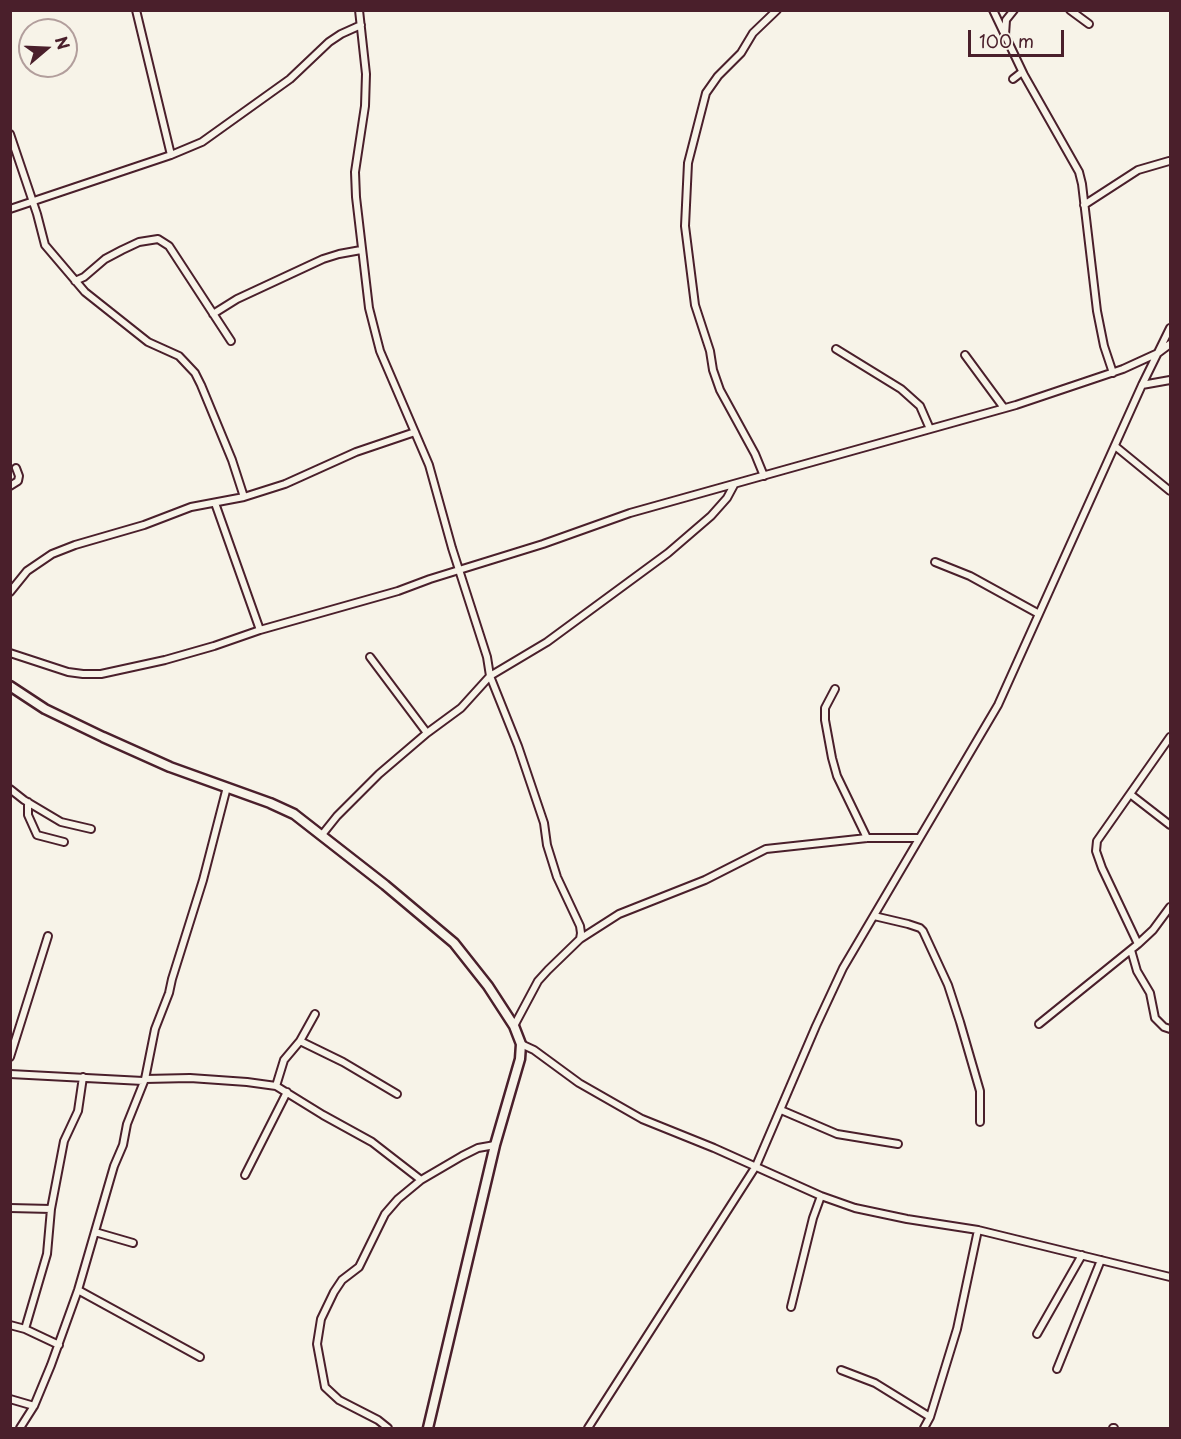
<!DOCTYPE html>
<html>
<head>
<meta charset="utf-8">
<style>
	body { margin:0 }
	#map { position:relative; width:1181px; height:1439px; overflow:hidden; background:#f7f3e8; font-family:"Playpen Sans",sans-serif }
	canvas { display:block }
	.frame { position:absolute; inset:0; border:12px solid #4a1f2b; pointer-events:none }
	.north { position:absolute; left:18px; top:18px; width:60px; height:60px; box-sizing:border-box; background:#f7f3e8; border:2px solid #b29e9c; border-radius:50%; rotate:71deg; font-size:16px; font-weight:700; line-height:24px; text-align:center; color:#4a1f2b }
	.north::after { content:''; display:block; margin:auto; width:21px; height:27px; background:#4a1f2b; clip-path:polygon(50% 0,100% 100%,50% 72%,0 100%) }
	.scale { position:absolute; left:968px; top:30px; width:96px; height:27px; box-sizing:border-box; border:3px solid #4a1f2b; border-top:0; padding-left:8px; font-size:18px; line-height:21px; white-space:nowrap; color:#4a1f2b; -webkit-text-stroke:4px #f7f3e8; paint-order:stroke }
</style>
</head>
<body>
<div id="map">
<canvas width="1181" height="1439"></canvas>
<div class="frame"></div>
<div class="north">N</div>
<div class="scale">100 m</div>
</div>
<script>
const c = document.querySelector('canvas').getContext('2d');
c.lineJoin = 'round';
const poly = rows => new Path2D(rows.map(r => 'M' + r).join(''));
function strokePath(path, color, width, dash) { c.strokeStyle = color; c.lineWidth = width; c.lineCap = dash ? 'butt' : 'round'; c.setLineDash(dash || []); c.stroke(path); }
const street = poly([
	[136,10,171,155],
	[993,10,1024,75,1079,172,1082,184,1097,311,1104,346,1113,373],
	[1070,10,1089,24],
	[1005,35,1006,20,1014,10],
	[1013,79,1022,72],
	[10,134,37,214,45,245,85,292,148,342,179,356,195,373,201,385,232,460,244,497],
	[1084,205,1138,170,1169,161],
	[10,209,171,155,202,142,290,79,329,42,341,34,361,25],
	[75,281,84,277,105,259,122,250,139,242,158,239,169,246,231,341],
	[213,314,237,299,323,259,339,254,361,250],
	[836,349,901,389,920,406,930,429],
	[965,355,1004,408],
	[1142,385,1170,380],
	[1115,446,1170,491],
	[764,476,755,454,720,390,713,370,710,351,695,305,685,226,688,163,706,93,718,76,741,53,753,33,777,10],
	[10,486,18,481,19,476,16,468],
	[215,503,260,630],
	[935,562,970,576,1039,614],
	[10,592,27,571,52,554,75,545,144,525,191,507,244,497,285,484,356,452,415,432],
	[10,653,68,672,83,674,101,674,165,660,214,646,260,630,398,591,430,579,543,544,630,513,1016,405,1123,369,1158,353,1170,344],
	[370,657,427,733],
	[835,689,825,708,825,720,832,758,837,776,867,838],
	[10,789,24,800,61,822,91,829],
	[1130,794,1170,825],
	[28,802,28,815,37,835,64,842],
	[321,836,337,816,379,774,427,733,461,708,490,676,487,657,452,548,429,465,380,351,369,308,356,197,355,172,365,106,366,74,359,10],
	[874,916,908,924,920,928,923,931,948,985,960,1022,980,1091,980,1122],
	[580,939,581,933,580,926,557,877,547,845,544,823,518,746,490,676,547,642,668,553,711,516,727,498,734,485],
	[1138,944,1102,868,1096,851,1097,841,1170,737],
	[1131,950,1137,971,1150,993,1155,1018,1164,1027,1170,1029],
	[1039,1024,1138,944,1153,930,1170,907],
	[514,1026,538,981,548,970,580,939,619,914,705,880,766,849,867,838,919,838],
	[300,1041,343,1062,397,1094],
	[521,1044,534,1050,579,1083,642,1119,714,1148,821,1196,855,1208,907,1219,978,1230,1170,1277],
	[10,1057,48,936],
	[10,1074,143,1081],
	[145,1079,190,1078,247,1082,276,1086,323,1115,372,1142,421,1180],
	[276,1086,284,1060,300,1041,315,1014],
	[781,1110,837,1134,898,1144],
	[245,1175,287,1092],
	[10,1208,51,1209],
	[95,1232,133,1243],
	[78,1290,200,1357],
	[791,1307,813,1218,821,1196],
	[10,1325,25,1329,59,1345],
	[25,1329,47,1254,51,1209,64,1141,78,1111,83,1077],
	[1037,1334,1082,1255],
	[1057,1369,1101,1260],
	[841,1370,875,1383,930,1417],
	[10,1399,34,1406],
	[20,1428,34,1406,51,1365,78,1290,114,1166,123,1145,127,1124,145,1079,155,1029,169,993,172,979,203,880,227,787],
	[388,1428,378,1420,339,1400,325,1387,317,1344,321,1319,334,1292,342,1280,359,1267,385,1214,398,1199,421,1180,462,1156,478,1148,495,1145],
	[588,1428,756,1166,816,1026,843,968,998,705,1142,385,1170,328],
	[924,1428,930,1417,957,1329,978,1230],
	[1113,1428,1114,1428]
]);
const secondary = poly([
	[10,686,45,709,103,737,170,767,270,803,294,814,385,885,454,943,488,986,514,1026,521,1044,520,1059,495,1145,428,1428]
]);
strokePath(street, '#4a1f2b', 10);
strokePath(secondary, '#4a1f2b', 13);
strokePath(street, '#f7f3e8', 6);
strokePath(secondary, '#f7f3e8', 8);
</script>
</body>
</html>
